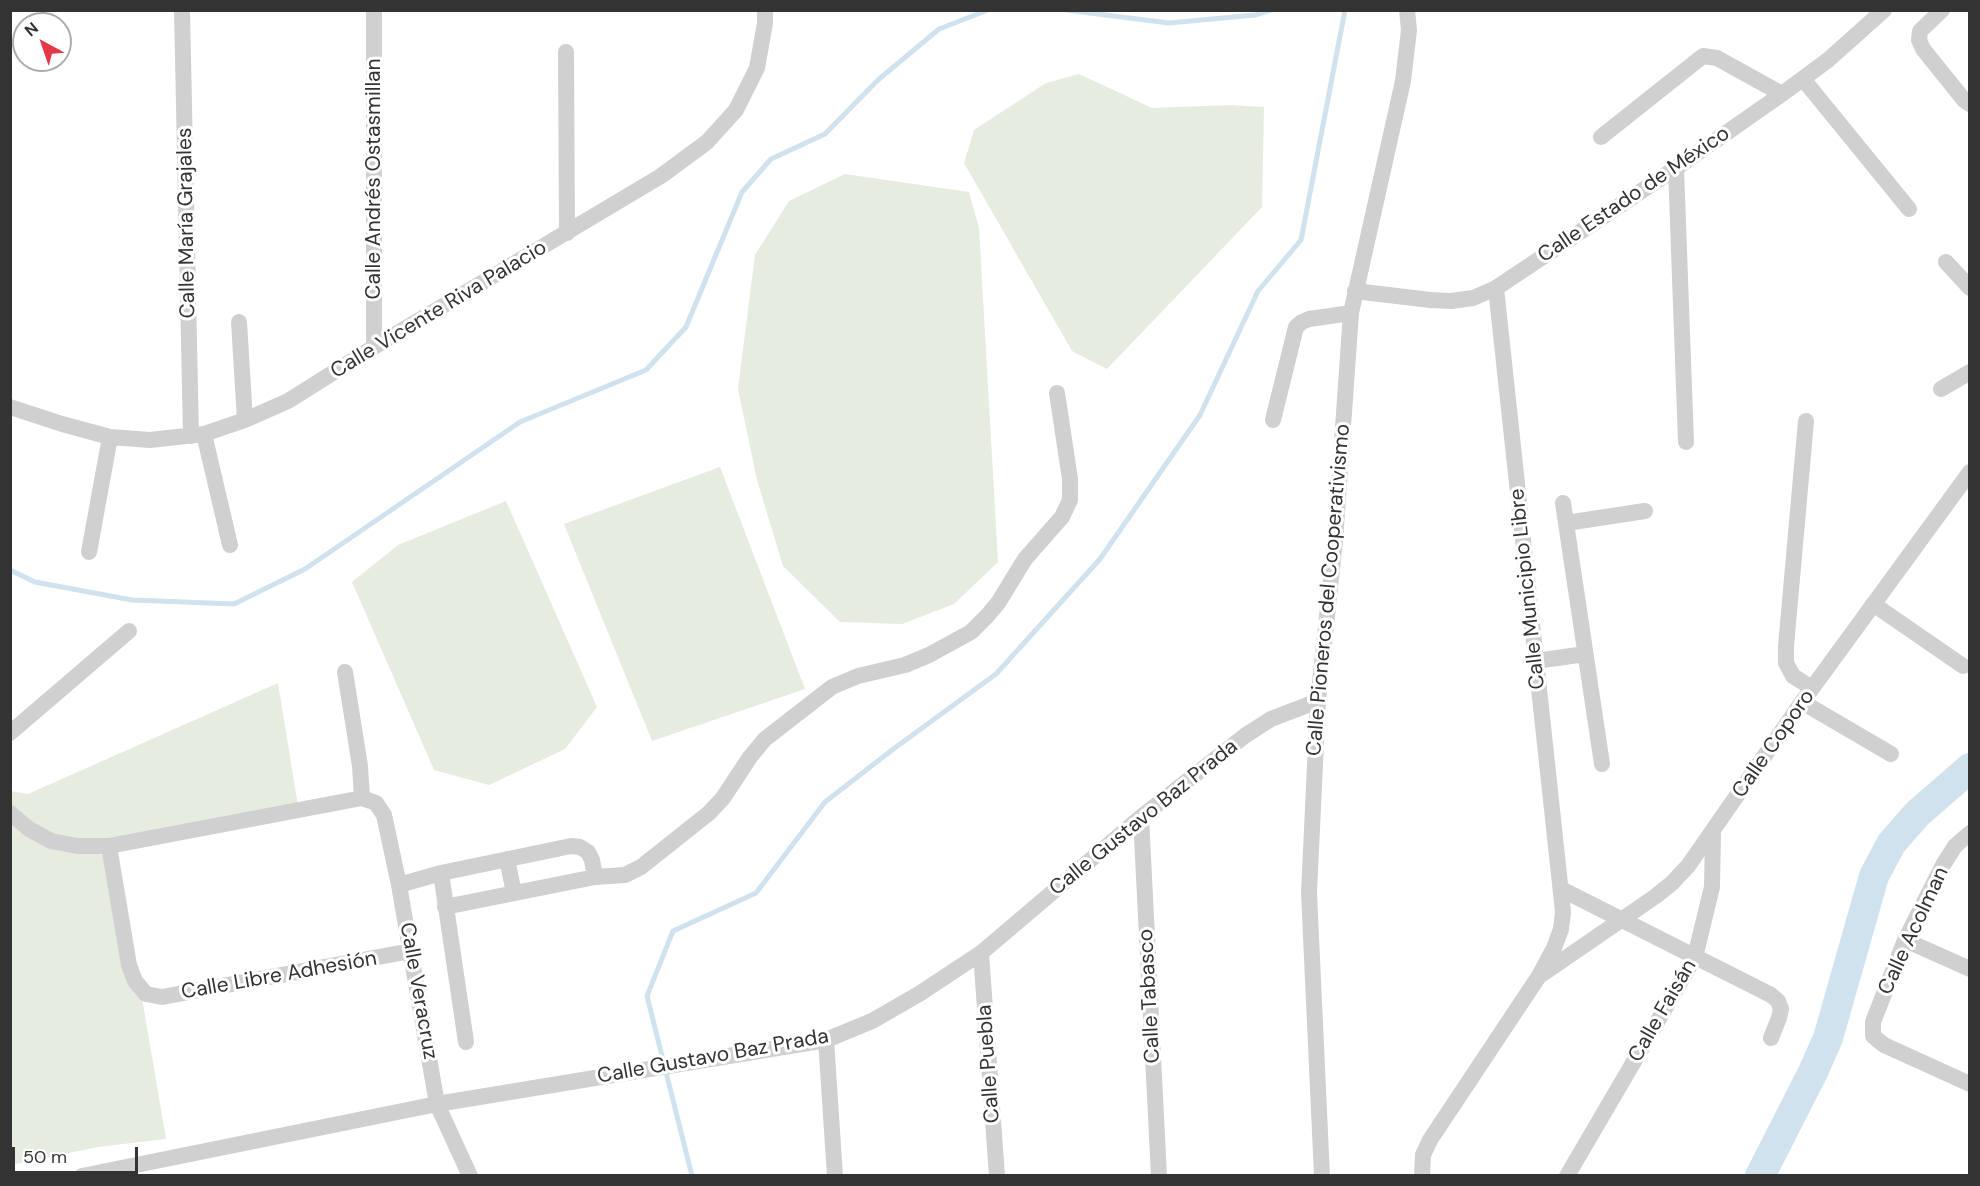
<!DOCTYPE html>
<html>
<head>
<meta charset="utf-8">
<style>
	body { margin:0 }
	#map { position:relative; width:1980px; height:1186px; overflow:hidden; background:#fff; font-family:"DM Sans",sans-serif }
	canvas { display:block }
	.frame { position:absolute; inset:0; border:12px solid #333; pointer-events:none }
	.north { position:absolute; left:12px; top:12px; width:60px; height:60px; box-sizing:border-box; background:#fff; border:2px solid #adadad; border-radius:50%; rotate:320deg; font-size:16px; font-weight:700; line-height:24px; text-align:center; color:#333 }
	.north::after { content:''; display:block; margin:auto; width:21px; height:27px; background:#e63946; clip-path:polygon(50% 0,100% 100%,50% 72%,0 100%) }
	.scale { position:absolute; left:12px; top:1147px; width:126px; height:27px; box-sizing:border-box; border:3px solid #333; border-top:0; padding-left:8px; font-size:18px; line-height:21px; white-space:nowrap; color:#333; -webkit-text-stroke:4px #fff; paint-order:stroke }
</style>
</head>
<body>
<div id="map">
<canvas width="1980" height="1186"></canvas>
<div class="frame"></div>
<div class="north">N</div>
<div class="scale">50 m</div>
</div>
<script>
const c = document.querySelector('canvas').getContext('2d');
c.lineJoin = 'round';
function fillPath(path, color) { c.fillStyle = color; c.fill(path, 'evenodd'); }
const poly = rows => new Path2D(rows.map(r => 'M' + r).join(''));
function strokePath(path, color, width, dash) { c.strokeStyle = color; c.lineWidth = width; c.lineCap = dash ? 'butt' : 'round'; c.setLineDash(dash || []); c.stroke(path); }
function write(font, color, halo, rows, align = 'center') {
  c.font = font + ' "DM Sans",sans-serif'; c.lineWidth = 6; c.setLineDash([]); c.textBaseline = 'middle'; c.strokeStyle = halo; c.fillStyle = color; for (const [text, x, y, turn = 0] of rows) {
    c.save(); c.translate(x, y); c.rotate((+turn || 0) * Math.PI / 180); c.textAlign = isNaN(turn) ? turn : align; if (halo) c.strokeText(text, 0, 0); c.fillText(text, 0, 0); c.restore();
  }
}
fillPath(poly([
	[1079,74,1152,108,1230,105,1264,107,1262,207,1107,369,1072,351,964,163,974,130,1046,83],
	[845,174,969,192,979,228,998,562,954,604,902,624,840,622,783,566,757,480,738,389,755,255,789,201],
	[720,467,805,689,652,741,564,524],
	[506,501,597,707,565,749,489,785,434,770,352,582,398,545],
	[278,683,299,812,117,851,166,1139,98,1147,11,1165,10,791,28,794]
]), '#e6ecdf');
strokePath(poly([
	[1066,10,1169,23,1255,15,1271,10],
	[10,570,35,582,132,600,234,604,305,569,520,422,646,370,686,327,742,192,771,159,825,134,878,80,939,29,988,10],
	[692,1176,647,996,673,931,756,893,825,802,892,750,996,674,1100,559,1200,415,1258,291,1301,240,1345,10]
]), '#cfe2ee', 5);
strokePath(poly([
	[1760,1176,1813,1072,1828,1038,1874,876,1891,844,1917,814,1970,768]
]), '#cfe2ee', 30);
strokePath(poly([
	[182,10,191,436],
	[1942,10,1920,31,1919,40,1923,49,1964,100,1970,104],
	[566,52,567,233],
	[1803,79,1909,209],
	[1601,137,1703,56,1717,58,1782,94],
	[1676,168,1686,442],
	[1946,262,1970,288],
	[1355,291,1430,300,1451,301,1473,298,1496,288,1676,168,1782,94,1828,60,1884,10],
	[239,322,245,420],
	[374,347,374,10],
	[1941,389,1970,372],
	[10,407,62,424,110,437,150,440,204,434,245,420,288,401,374,347,661,176,707,142,736,110,757,68,765,23,765,10],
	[1273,420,1296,327,1302,322,1309,319,1351,313],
	[1806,421,1786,646,1786,663,1793,676,1812,688],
	[204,434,230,545],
	[1563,503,1602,764],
	[1566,523,1645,511],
	[89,552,110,437],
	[1873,604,1963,666],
	[1536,661,1585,654],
	[345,672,360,766,362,798],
	[1802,702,1891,754],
	[10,733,129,631],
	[10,813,29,829,51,841,77,846,109,846,362,798,376,803,384,815,399,885,437,1104,470,1176],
	[1141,817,1159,1176],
	[1970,833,1955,846,1943,865,1905,940,1873,1022,1873,1036,1884,1045,1970,1084],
	[109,846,129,965,135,981,146,994,162,997,411,951],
	[507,859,514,893],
	[441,873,466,1042],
	[595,877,625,875,641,867,709,813,723,798,750,757,765,739,832,687,858,676,905,665,929,655,971,632,987,616,998,603,1025,559,1062,517,1070,500,1070,479,1057,393],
	[399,885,441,873,571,846,580,847,588,852,592,860,595,877,445,907],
	[1561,889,1771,995,1778,1001,1781,1009,1779,1018,1771,1038],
	[1905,940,1970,969],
	[981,953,997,1176],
	[1541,975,1656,896,1672,883,1688,866,1802,702,1970,472],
	[826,1040,835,1176],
	[82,1176,437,1104,826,1040,872,1021,919,994,981,953,1141,817,1246,735,1271,719,1318,701],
	[1322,1176,1309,893,1318,701,1335,541,1351,313,1403,81,1409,30,1407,10],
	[1422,1176,1423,1155,1430,1140,1539,976,1554,948,1561,929,1563,912,1496,288],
	[1567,1176,1695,957,1712,887,1713,833]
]), '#d0d0d0', 16);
write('21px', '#333', '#fff', [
	["Calle Andrés Ostasmillan",374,179,-90],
	["Calle Estado de México",1634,195,-34],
	["Calle María Grajales",187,223,-91],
	["Calle Vicente Riva Palacio",439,310,-31],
	["Calle Municipio Libre",1528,589,-96],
	["Calle Pioneros del Cooperativismo",1329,590,-85],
	["Calle Coporo",1774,744,-55],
	["Calle Gustavo Baz Prada",1144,818,-39],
	["Calle Acolman",1914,931,-65],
	["Calle Libre Adhesión",279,976,-10],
	["Calle Veracruz",418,991,80],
	["Calle Tabasco",1150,996,-93],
	["Calle Faisán",1663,1011,-60],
	["Calle Gustavo Baz Prada",713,1057,-10],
	["Calle Puebla",989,1064,-94]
]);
</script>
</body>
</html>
